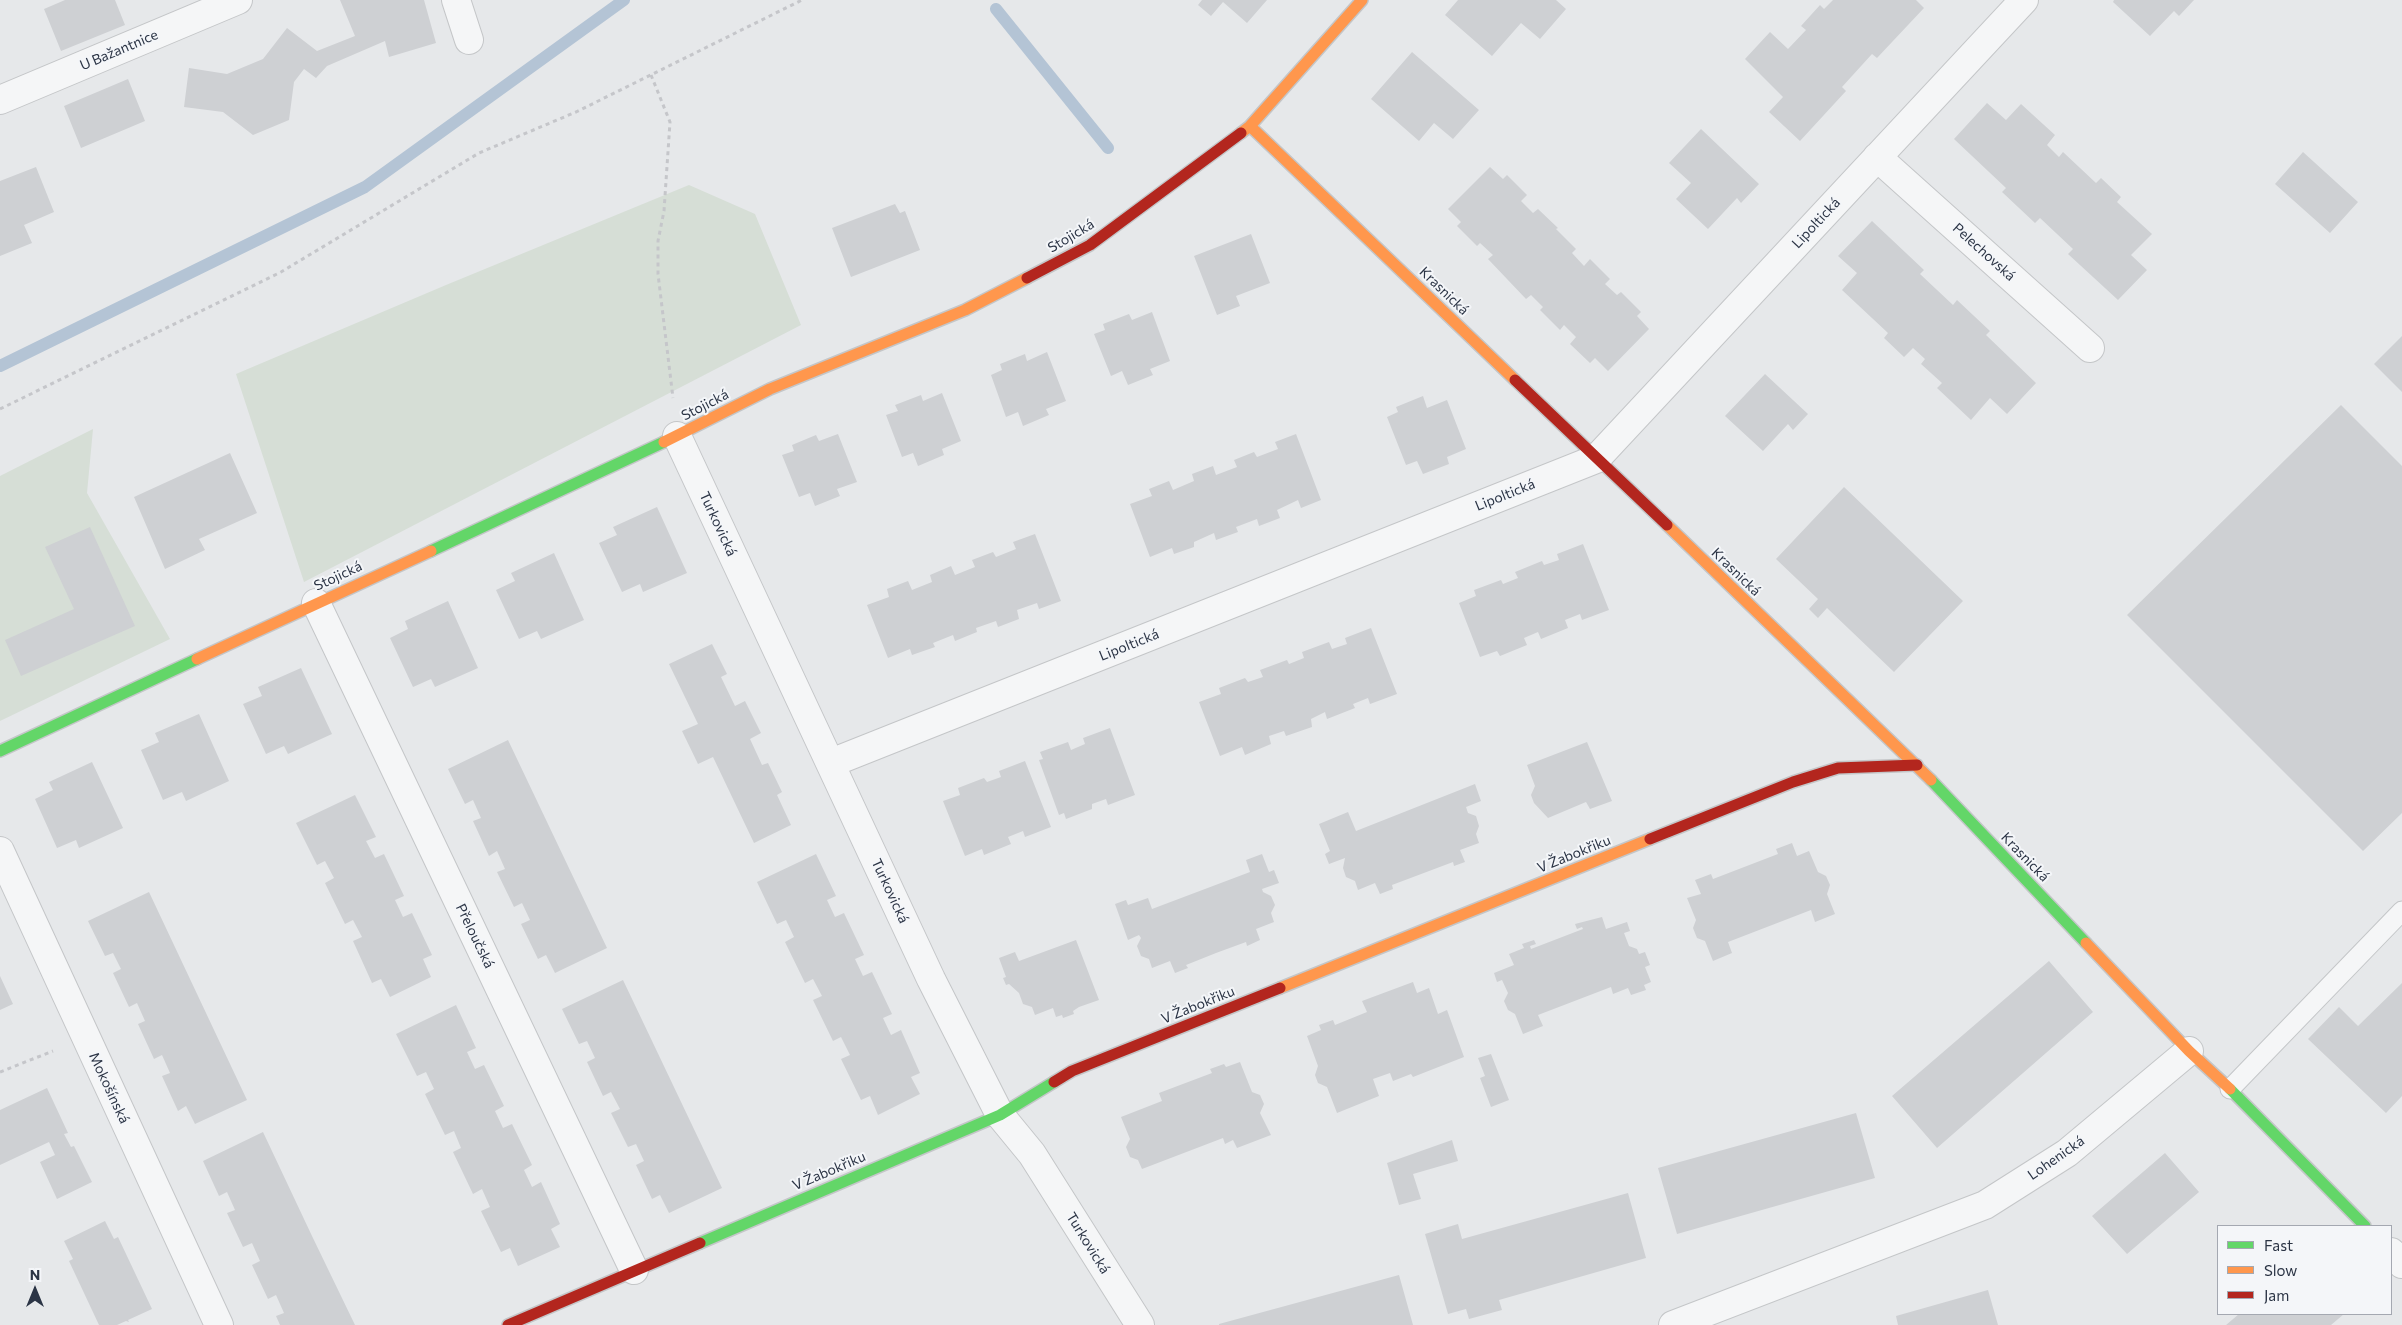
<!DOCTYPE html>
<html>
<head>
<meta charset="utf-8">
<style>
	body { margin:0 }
	#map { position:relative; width:2402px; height:1325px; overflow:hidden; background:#e6e8ea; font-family:Commissioner,sans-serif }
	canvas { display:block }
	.legend { position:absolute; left:2217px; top:1225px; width:175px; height:90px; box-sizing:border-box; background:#f4f6f9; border:1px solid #a4a8b1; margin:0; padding:6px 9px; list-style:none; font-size:15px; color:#2b3445 }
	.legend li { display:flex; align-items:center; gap:10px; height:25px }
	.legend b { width:25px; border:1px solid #a4a8b1 }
	.north { position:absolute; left:10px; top:1265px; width:50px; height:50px; -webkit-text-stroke:4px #f4f6f9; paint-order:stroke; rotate:0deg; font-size:14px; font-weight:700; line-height:20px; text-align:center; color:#2b3445 }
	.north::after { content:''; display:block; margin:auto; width:18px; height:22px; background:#2b3445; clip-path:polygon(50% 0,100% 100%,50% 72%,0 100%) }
</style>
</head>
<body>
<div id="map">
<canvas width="2402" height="1325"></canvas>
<ul class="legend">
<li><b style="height:6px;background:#63d668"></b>Fast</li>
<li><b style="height:6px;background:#ff974d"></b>Slow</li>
<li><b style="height:6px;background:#b3261e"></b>Jam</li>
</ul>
<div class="north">N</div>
</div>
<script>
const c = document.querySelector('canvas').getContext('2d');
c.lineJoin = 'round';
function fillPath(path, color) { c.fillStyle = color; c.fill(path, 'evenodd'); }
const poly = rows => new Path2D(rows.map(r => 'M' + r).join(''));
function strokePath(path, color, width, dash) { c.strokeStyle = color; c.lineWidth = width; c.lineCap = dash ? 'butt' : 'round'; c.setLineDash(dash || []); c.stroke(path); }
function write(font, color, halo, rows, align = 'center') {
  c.font = font + ' Commissioner,sans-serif'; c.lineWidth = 4; c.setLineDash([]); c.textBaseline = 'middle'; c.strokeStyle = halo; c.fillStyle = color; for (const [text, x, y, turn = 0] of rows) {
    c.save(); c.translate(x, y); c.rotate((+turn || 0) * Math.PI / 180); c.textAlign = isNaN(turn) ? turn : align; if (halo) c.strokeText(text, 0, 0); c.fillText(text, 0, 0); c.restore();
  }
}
fillPath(poly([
	[689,185,755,214,801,325,304,582,236,374,446,285],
	[93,429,87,493,170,639,0,721,0,476]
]), '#d6ded6');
strokePath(poly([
	[996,9,1108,148],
	[0,366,365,187,624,0]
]), '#b4c4d5', 12);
fillPath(poly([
	[65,0,115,0,125,25,61,51,44,9],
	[340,0,424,0,436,43,389,57,385,41,327,66,316,78,304,69,294,82,289,120,253,135,223,112,184,107,189,68,227,74,263,59,287,28,317,51,355,36],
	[1202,0,1267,0,1247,23,1223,2,1211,16,1198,5],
	[1458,0,1556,0,1566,9,1540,39,1521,23,1492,56,1445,15],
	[1833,0,1916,0,1924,8,1877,58,1872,54,1842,87,1846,91,1800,141,1769,112,1783,97,1745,59,1770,32,1788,49,1806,30,1801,26,1820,5,1824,9],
	[2114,0,2194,0,2179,16,2174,11,2150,36,2113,2],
	[1412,52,1479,110,1453,139,1434,123,1419,141,1371,99],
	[128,79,145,121,81,148,64,106],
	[1987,103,2006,120,2021,104,2055,135,2047,145,2059,157,2063,152,2096,183,2101,178,2121,197,2117,202,2152,234,2131,255,2147,270,2118,300,2068,254,2073,249,2040,218,2035,223,2002,192,2006,188,1954,139],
	[1701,129,1759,184,1741,203,1737,198,1708,229,1676,199,1691,183,1669,163],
	[2303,152,2358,202,2330,233,2275,184],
	[36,167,54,212,24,225,32,243,0,256,0,181],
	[1490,167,1503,179,1507,175,1527,195,1521,201,1533,213,1538,209,1558,228,1556,229,1576,249,1572,253,1584,266,1590,259,1610,279,1605,284,1617,295,1621,292,1641,312,1637,316,1649,329,1608,371,1595,358,1590,363,1570,344,1576,337,1564,325,1560,330,1540,310,1543,307,1531,295,1526,299,1488,259,1493,255,1480,243,1477,246,1457,226,1461,222,1448,209],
	[895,204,900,213,905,211,920,250,851,277,832,228],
	[1872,221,1924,270,1920,274,1953,305,1957,300,1990,331,1986,335,2036,383,2007,414,1990,398,1971,420,1937,388,1942,383,1921,364,1925,359,1913,348,1904,357,1884,338,1888,333,1842,290,1857,273,1838,256],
	[1251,234,1270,283,1236,296,1240,306,1217,315,1194,256],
	[1152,312,1170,361,1150,369,1153,375,1128,385,1122,371,1111,376,1094,334,1105,330,1103,324,1129,314,1132,320],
	[2402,336,2402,392,2374,364],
	[1047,352,1066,401,1046,409,1049,415,1023,426,1018,412,1006,417,991,375,1002,370,1000,364,1025,354,1027,361],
	[1765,374,1808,414,1793,430,1788,424,1763,451,1725,416],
	[942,393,961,441,942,449,944,455,918,466,913,453,902,457,886,415,898,411,895,405,921,395,923,401],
	[1423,396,1427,408,1447,400,1466,449,1447,457,1449,464,1423,474,1417,461,1406,465,1387,417,1398,412,1396,407],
	[2341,405,2402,466,2402,813,2363,851,2127,615],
	[838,434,857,482,837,489,840,496,815,506,810,493,799,497,782,455,794,451,792,445,816,435,819,441],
	[1296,434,1321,500,1301,508,1298,500,1277,510,1280,518,1259,526,1257,519,1236,527,1238,532,1216,540,1214,533,1194,542,1194,547,1174,554,1172,548,1150,557,1130,504,1152,496,1149,489,1169,481,1173,490,1194,481,1192,474,1213,466,1216,475,1237,467,1234,460,1254,452,1257,457,1278,449,1275,442],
	[230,453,257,513,199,539,205,550,165,569,134,497],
	[1844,487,1963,601,1894,672,1827,608,1818,618,1809,609,1818,599,1776,559],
	[657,507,687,573,643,592,640,584,622,592,599,543,617,535,613,527],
	[90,527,135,626,21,676,5,640,74,609,45,547],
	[1035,534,1061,601,1039,609,1037,603,1017,610,1019,619,998,627,996,621,976,628,977,632,955,641,953,635,933,643,935,647,912,655,910,649,888,658,867,605,889,597,887,589,908,581,912,590,932,582,930,575,951,566,955,575,975,567,972,560,993,552,996,557,1016,549,1013,542],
	[1583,544,1609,610,1582,620,1580,614,1565,620,1568,628,1541,639,1538,632,1524,638,1527,645,1500,656,1497,651,1480,657,1459,603,1476,596,1474,590,1501,580,1503,584,1518,578,1515,572,1542,561,1544,565,1559,560,1557,554],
	[554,553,584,620,541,639,537,631,519,639,496,590,515,581,511,573],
	[448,601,478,668,435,687,431,679,413,687,390,638,408,629,405,621],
	[1371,628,1397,694,1370,704,1368,698,1353,704,1355,708,1327,719,1325,712,1311,719,1312,727,1286,736,1284,731,1269,736,1271,744,1245,755,1242,747,1220,756,1199,702,1221,694,1219,688,1245,678,1248,682,1263,677,1260,670,1287,660,1289,664,1304,658,1302,652,1329,642,1332,649,1347,644,1345,638],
	[712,644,727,674,721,677,735,706,745,701,761,733,750,739,762,765,768,763,782,792,777,795,791,825,754,843,713,757,698,764,682,731,698,724,669,664],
	[301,668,332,734,288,754,284,746,266,754,243,704,262,696,258,687],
	[199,714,229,781,186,801,182,792,163,800,141,750,159,742,155,733],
	[1110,728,1135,795,1108,805,1106,799,1092,804,1092,809,1066,819,1064,813,1059,815,1039,760,1043,759,1040,752,1068,742,1071,750,1085,744,1083,738],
	[508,740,607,948,555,973,546,955,538,959,521,924,530,920,522,903,514,907,497,872,505,869,497,851,489,856,473,821,481,818,473,800,465,804,448,769],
	[1587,742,1612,801,1590,809,1586,802,1548,818,1534,803,1531,795,1535,786,1527,765],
	[1025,761,1051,827,1025,837,1023,831,1008,837,1011,844,984,855,982,849,965,856,943,801,960,795,958,788,984,778,987,782,1001,777,999,771],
	[92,762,123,828,79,848,76,840,57,848,35,799,53,790,49,782],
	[1475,784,1481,801,1466,807,1468,813,1476,816,1479,826,1476,834,1479,843,1460,850,1465,862,1454,866,1453,862,1392,885,1393,889,1380,894,1375,883,1358,890,1355,881,1346,877,1343,868,1345,858,1329,864,1325,854,1330,851,1319,824,1348,812,1356,831],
	[355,795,376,837,366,841,375,858,384,854,404,896,395,900,403,917,412,913,432,955,423,959,431,977,390,997,381,979,372,983,353,941,362,937,353,920,345,924,325,883,334,878,325,861,317,865,296,823],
	[1792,843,1797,856,1809,851,1818,872,1826,876,1830,885,1827,894,1835,914,1815,922,1811,910,1728,942,1732,953,1713,961,1705,941,1697,938,1693,928,1696,920,1687,898,1701,894,1695,880,1711,874,1713,879,1778,854,1776,849],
	[816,854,836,896,827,900,835,917,844,913,864,955,855,959,863,976,872,972,892,1014,883,1018,891,1035,901,1030,920,1073,911,1077,920,1094,878,1115,870,1096,861,1100,841,1059,850,1055,841,1037,833,1041,813,1000,822,996,813,979,805,983,785,942,794,937,786,920,777,924,757,882],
	[1262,854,1269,872,1274,870,1279,883,1262,889,1263,892,1271,896,1275,905,1271,913,1274,922,1256,929,1260,940,1247,946,1246,942,1216,953,1186,965,1188,968,1175,973,1170,961,1152,968,1149,959,1141,956,1137,946,1141,938,1139,935,1128,940,1115,904,1126,900,1128,905,1148,898,1152,909,1250,872,1246,860],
	[149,892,247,1100,195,1124,186,1106,178,1111,162,1076,170,1073,162,1055,154,1059,138,1024,145,1021,137,1003,129,1007,113,973,121,969,113,953,105,956,88,921],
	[1602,917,1606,929,1627,922,1630,931,1624,933,1629,946,1637,949,1639,954,1645,952,1650,965,1645,967,1651,982,1644,985,1646,990,1631,995,1628,988,1613,994,1611,987,1538,1015,1543,1026,1523,1034,1515,1014,1508,1010,1504,1001,1508,993,1502,980,1497,982,1494,973,1514,965,1509,954,1524,948,1522,944,1534,940,1536,944,1530,946,1531,949,1583,929,1582,927,1577,929,1575,924],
	[1076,940,1099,1000,1079,1007,1073,1011,1074,1014,1063,1018,1062,1015,1056,1017,1053,1008,1035,1015,1032,1007,1023,1004,1019,993,1009,984,1006,985,1003,978,1006,977,999,958,1015,952,1019,961],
	[2049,961,2093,1012,1937,1148,1892,1096],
	[0,976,13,1004,0,1010],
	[623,980,722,1188,669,1213,660,1195,652,1199,636,1165,644,1161,636,1144,628,1147,611,1113,620,1109,611,1092,603,1096,587,1062,595,1058,587,1041,579,1044,562,1009],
	[1413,982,1417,993,1429,988,1438,1014,1447,1010,1464,1057,1413,1077,1411,1074,1393,1081,1390,1073,1373,1079,1379,1096,1337,1113,1327,1087,1318,1083,1315,1075,1318,1066,1307,1036,1321,1030,1319,1025,1333,1020,1335,1025,1367,1012,1362,1001],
	[2402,983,2402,1096,2386,1113,2308,1039,2339,1007,2358,1026],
	[456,1005,476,1048,467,1052,475,1069,484,1065,504,1106,495,1111,503,1128,512,1124,532,1165,524,1170,532,1187,541,1182,560,1224,551,1229,560,1247,518,1266,510,1248,501,1252,481,1211,490,1207,482,1189,473,1194,453,1152,461,1148,454,1131,445,1135,425,1094,434,1089,426,1072,417,1076,396,1034],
	[1491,1054,1509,1100,1491,1107,1480,1078,1485,1076,1478,1058],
	[1240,1062,1252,1092,1260,1095,1264,1104,1260,1113,1271,1135,1237,1148,1233,1140,1225,1144,1223,1138,1142,1169,1138,1160,1130,1157,1126,1147,1130,1139,1121,1117,1162,1101,1159,1093,1212,1073,1210,1069,1224,1064,1226,1067],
	[47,1088,68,1133,64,1134,71,1147,74,1146,92,1182,57,1199,40,1162,55,1155,49,1142,0,1165,0,1110],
	[1856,1113,1875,1178,1677,1234,1658,1168],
	[263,1132,312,1236,355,1325,280,1325,276,1316,284,1313,276,1295,268,1299,252,1265,260,1261,252,1243,243,1247,227,1213,235,1210,227,1192,219,1196,203,1161],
	[1452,1140,1458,1161,1413,1174,1421,1199,1399,1205,1387,1163],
	[2165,1153,2199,1192,2127,1254,2092,1216],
	[1628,1193,1646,1258,1499,1300,1502,1310,1469,1319,1466,1309,1448,1314,1425,1234,1458,1224,1462,1239],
	[105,1221,114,1239,118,1237,152,1309,128,1320,129,1322,126,1321,117,1325,99,1325,69,1261,73,1259,64,1241],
	[1399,1275,1413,1325,1219,1325,1219,1324],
	[1988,1290,1998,1325,1898,1325,1896,1316],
	[2239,1314,2344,1314,2331,1325,2226,1325]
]), '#ced0d3');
const lane = poly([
	[2230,1089,2402,911]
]);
const street = poly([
	[456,0,469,40],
	[0,100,238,0],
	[1877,157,2090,348],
	[677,436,931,979,1000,1115,1032,1154,1140,1325],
	[316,603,634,1270],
	[831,763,1596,459,2024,0],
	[0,851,219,1325],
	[2391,1252,2402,1264],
	[1673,1325,1985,1205,2067,1153,2189,1051]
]);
const fast = poly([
	[431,551,664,442],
	[0,751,197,659],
	[1931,780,2086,943],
	[2230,1089,2365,1226],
	[700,1243,1000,1115,1054,1082]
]);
const slow = poly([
	[1250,126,1515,380],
	[1241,133,1250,126,1362,0],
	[664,442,770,389,965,310,1027,278],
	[1667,525,1931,780],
	[197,659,431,551],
	[2086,943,2189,1051,2230,1089],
	[1280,988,1650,839]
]);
const jam = poly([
	[1027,278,1090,245,1241,133],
	[1515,380,1667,525],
	[1650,839,1793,782,1838,768,1917,765],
	[1054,1082,1072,1071,1280,988],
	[508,1325,700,1243]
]);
strokePath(lane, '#c4c6c8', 21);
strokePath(street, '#c4c6c8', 30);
strokePath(fast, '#c4c6c8', 14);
strokePath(slow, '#c4c6c8', 14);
strokePath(jam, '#c4c6c8', 14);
strokePath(poly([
	[651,75,670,122,664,211,658,241,658,274,673,398],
	[0,409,281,272,479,153,576,112,802,0],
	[0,1072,53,1051]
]), '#c5c6ca', 3, [4, 4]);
strokePath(lane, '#f5f6f7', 19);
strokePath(street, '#f5f6f7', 28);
strokePath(fast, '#63d668', 11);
strokePath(slow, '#ff974d', 11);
strokePath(jam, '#b3261e', 11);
write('14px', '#2b3445', '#f4f6f9', [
	["U Bažantnice",119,50,-23],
	["Lipoltická",1816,223,-47],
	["Stojická",1071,236,-31],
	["Pelechovská",1984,252,42],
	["Krasnická",1444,291,44],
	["Stojická",705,405,-27],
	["Lipoltická",1505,495,-22],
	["Turkovická",718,524,65],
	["Krasnická",1736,572,44],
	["Stojická",338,576,-25],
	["Lipoltická",1129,645,-22],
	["V Žabokřiku",1574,854,-22],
	["Krasnická",2025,857,46],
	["Turkovická",890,891,65],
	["Přeloučská",475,936,64],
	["V Žabokřiku",1198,1005,-22],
	["Mokošínská",109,1088,65],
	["Lohenická",2056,1158,-35],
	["V Žabokřiku",829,1171,-23],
	["Turkovická",1088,1243,58]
]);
</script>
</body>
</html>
